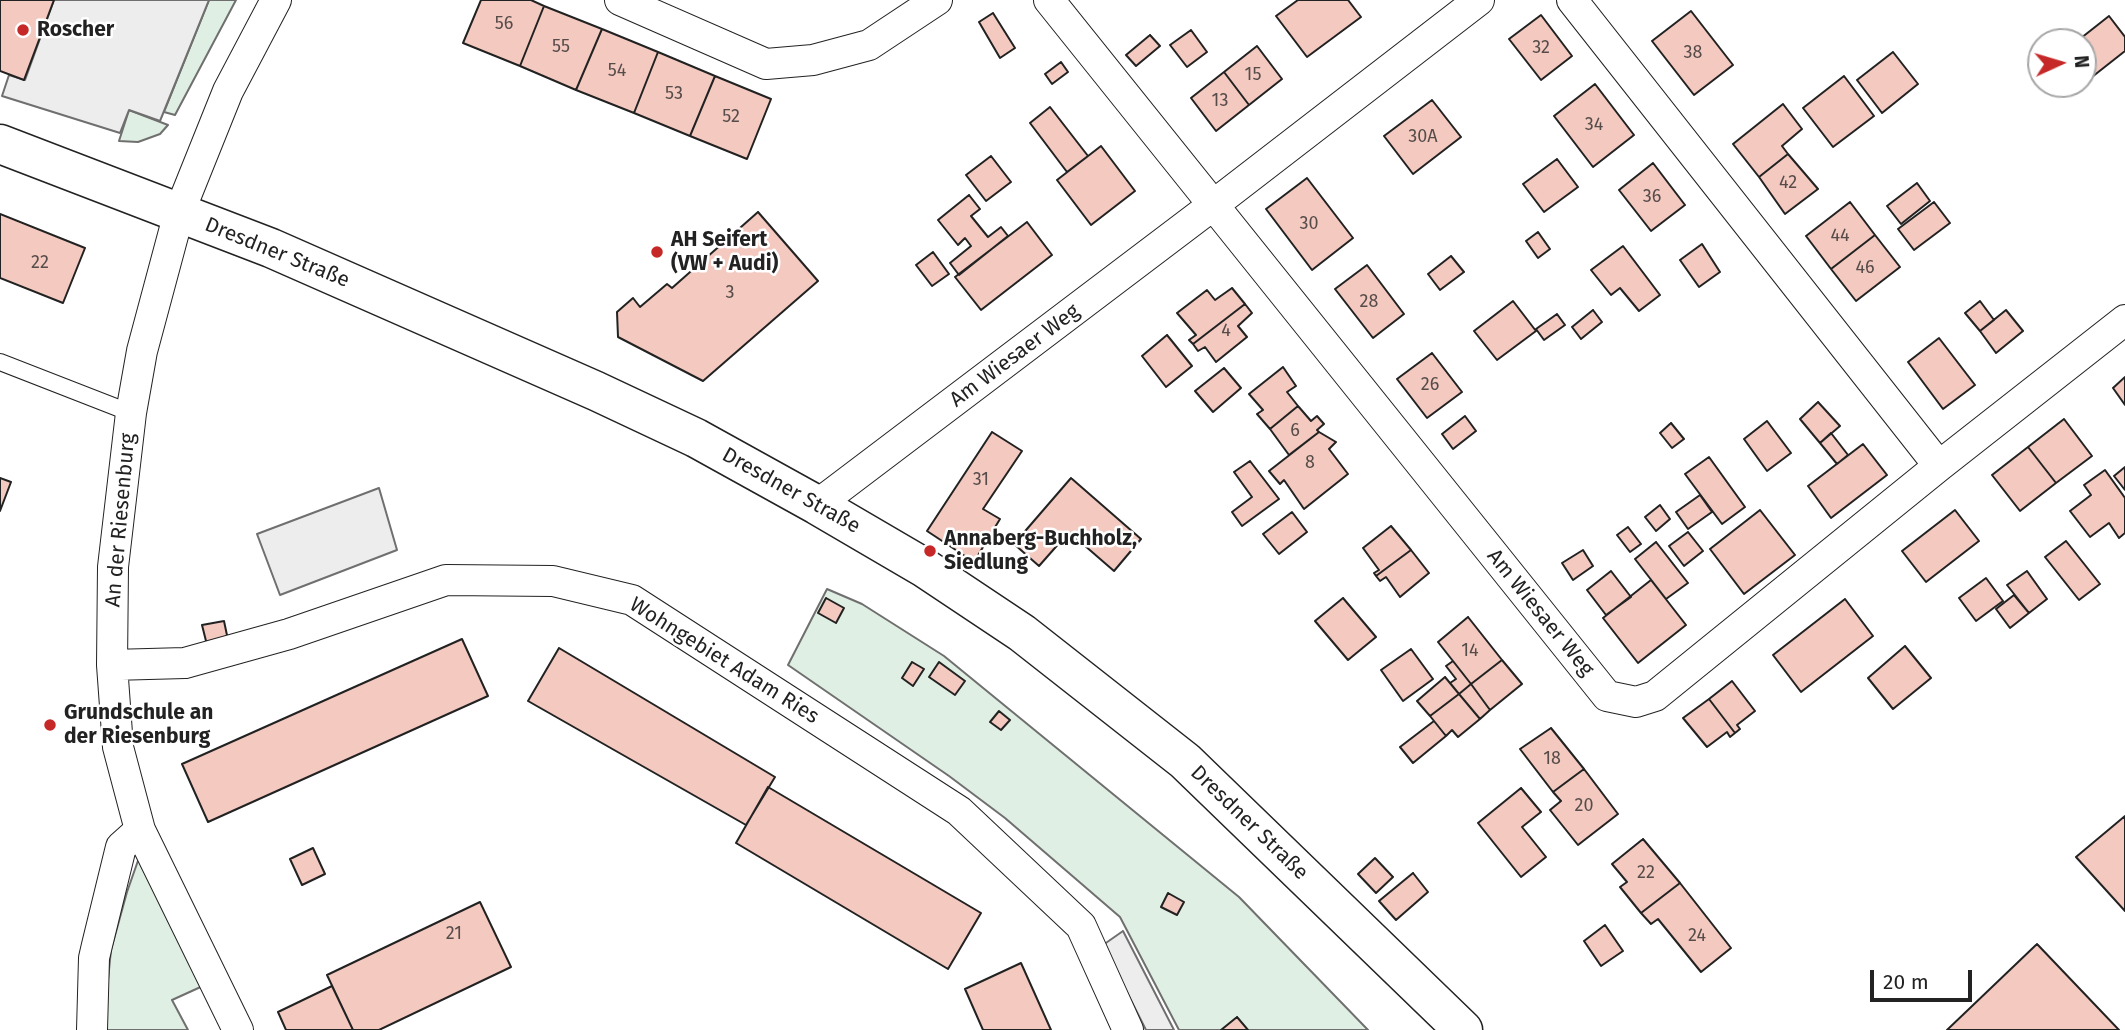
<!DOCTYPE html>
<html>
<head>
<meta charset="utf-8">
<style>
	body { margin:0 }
	#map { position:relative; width:2125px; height:1030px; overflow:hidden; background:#fff; font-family:"Fira Sans",sans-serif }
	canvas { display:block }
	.north { position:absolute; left:2027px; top:28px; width:70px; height:70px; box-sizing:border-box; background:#fff; border:2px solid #a7a7a7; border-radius:50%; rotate:86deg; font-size:19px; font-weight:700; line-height:28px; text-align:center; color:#222 }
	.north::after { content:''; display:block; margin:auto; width:24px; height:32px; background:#c62828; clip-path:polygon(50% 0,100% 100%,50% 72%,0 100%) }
	.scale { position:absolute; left:1870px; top:970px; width:102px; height:32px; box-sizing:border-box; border:4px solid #222; border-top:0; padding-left:9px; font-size:21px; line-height:24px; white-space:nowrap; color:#222; -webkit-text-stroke:5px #fff; paint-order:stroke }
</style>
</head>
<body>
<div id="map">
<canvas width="2125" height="1030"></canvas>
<div class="north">N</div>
<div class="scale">20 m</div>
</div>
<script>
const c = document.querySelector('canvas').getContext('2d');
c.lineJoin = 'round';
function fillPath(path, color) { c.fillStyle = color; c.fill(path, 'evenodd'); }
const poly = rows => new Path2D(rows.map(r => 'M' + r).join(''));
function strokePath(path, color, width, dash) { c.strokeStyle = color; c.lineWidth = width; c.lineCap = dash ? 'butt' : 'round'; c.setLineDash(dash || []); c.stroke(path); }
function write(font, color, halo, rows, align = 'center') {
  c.font = font + ' "Fira Sans",sans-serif'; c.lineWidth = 5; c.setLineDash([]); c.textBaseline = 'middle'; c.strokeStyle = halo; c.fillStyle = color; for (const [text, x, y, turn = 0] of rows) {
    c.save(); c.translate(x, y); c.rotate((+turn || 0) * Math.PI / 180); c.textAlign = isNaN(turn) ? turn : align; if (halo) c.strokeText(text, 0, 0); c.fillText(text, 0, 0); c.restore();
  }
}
const green = poly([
	[209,0,236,0,175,115,164,112,209,0],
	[129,110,168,125,160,134,138,142,119,141,129,110],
	[827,589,862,604,944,656,1239,897,1368,1030,1179,1030,1120,917,1005,818,949,776,788,665,827,589],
	[140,855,205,985,172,1000,188,1030,103,1030,111,950,127,892,140,855]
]);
fillPath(green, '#e0efe3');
strokePath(green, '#6f6f6f', 2);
const parking = poly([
	[54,0,209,0,160,121,129,110,120,133,2,96,9,75,25,80,54,0],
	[379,488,397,550,280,595,257,534,379,488],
	[1123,931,1174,1030,1146,1030,1103,945,1123,931]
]);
fillPath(parking, '#ededed');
strokePath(parking, '#6f6f6f', 2);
const building = poly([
	[0,0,54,0,24,80,0,71,0,0],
	[481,0,531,0,544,6,520,66,463,43,481,0],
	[1298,0,1348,0,1361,17,1307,57,1276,16,1298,0],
	[544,6,602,29,576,90,520,66,544,6],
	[1691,11,1733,65,1694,95,1652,41,1691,11],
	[993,13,1015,48,1000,58,979,22,993,13],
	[1541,15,1572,56,1541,80,1509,39,1541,15],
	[2109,16,2125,37,2125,51,2092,77,2083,66,2083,42,2076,42,2109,16],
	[602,29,658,52,634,113,576,90,602,29],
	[1191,30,1207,52,1187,67,1170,45,1191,30],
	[1150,35,1160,46,1136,66,1126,55,1150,35],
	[1257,46,1282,79,1249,105,1224,72,1257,46],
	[658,52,715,76,690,136,634,113,658,52],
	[1893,52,1918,84,1882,113,1857,80,1893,52],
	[1061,62,1068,72,1052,84,1045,74,1061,62],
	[1224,72,1249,105,1216,131,1191,98,1224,72],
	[715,76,771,99,747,159,690,136,715,76],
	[1844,76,1874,116,1833,147,1803,108,1844,76],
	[1595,84,1634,135,1593,167,1554,116,1595,84],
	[1432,100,1461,137,1413,174,1384,136,1432,100],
	[1783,104,1802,129,1782,146,1788,154,1759,177,1733,144,1783,104],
	[1050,107,1088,156,1067,172,1030,123,1050,107],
	[1101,146,1135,191,1091,225,1057,180,1101,146],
	[1788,154,1818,189,1785,214,1759,177,1788,154],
	[991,156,1011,182,986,201,966,175,991,156],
	[1557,159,1578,187,1544,212,1523,184,1557,159],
	[1653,163,1685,205,1651,231,1619,190,1653,163],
	[1307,178,1353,238,1312,270,1266,209,1307,178],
	[1917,183,1930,201,1901,224,1887,206,1917,183],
	[969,195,980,209,971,216,988,237,1001,227,1008,236,959,275,950,263,971,246,965,238,958,245,938,220,969,195],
	[1850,202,1875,235,1831,269,1806,236,1850,202],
	[1934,202,1950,223,1914,250,1898,229,1934,202],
	[758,212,818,281,703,381,618,337,617,312,633,298,640,307,667,284,672,288,758,212],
	[0,214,85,248,63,303,0,278,0,214],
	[1027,222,1052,255,981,310,955,277,1027,222],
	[1538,232,1550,249,1538,258,1526,241,1538,232],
	[1875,235,1900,267,1856,301,1831,269,1875,235],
	[1702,244,1720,272,1699,287,1680,260,1702,244],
	[1623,246,1660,295,1639,311,1620,288,1611,295,1591,270,1623,246],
	[933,252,949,274,932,286,916,265,933,252],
	[1451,256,1464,272,1440,290,1428,274,1451,256],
	[1367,265,1404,314,1373,338,1335,289,1367,265],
	[1232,288,1245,304,1193,344,1189,340,1196,335,1177,313,1207,290,1215,300,1232,288],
	[1513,301,1536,331,1497,360,1474,331,1513,301],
	[1980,301,1994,320,1980,331,1965,313,1980,301],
	[1245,304,1252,313,1238,326,1247,337,1216,362,1205,347,1198,351,1193,344,1245,304],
	[1593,310,1602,322,1581,339,1572,327,1593,310],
	[2006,310,2023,331,1996,353,1980,331,2006,310],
	[1557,314,1565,325,1544,340,1536,329,1557,314],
	[1167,335,1192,366,1166,387,1142,356,1167,335],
	[1939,338,1975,385,1943,409,1908,362,1939,338],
	[1432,353,1462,392,1427,418,1397,379,1432,353],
	[1283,367,1296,386,1287,392,1298,406,1270,429,1257,414,1263,410,1249,394,1283,367],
	[1224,368,1241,388,1213,412,1195,391,1224,368],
	[2125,377,2125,405,2113,388,2125,377],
	[1818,402,1840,426,1820,443,1800,419,1818,402],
	[1298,406,1311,421,1317,416,1324,424,1317,430,1319,432,1289,455,1270,429,1298,406],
	[1465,416,1476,431,1453,449,1442,434,1465,416],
	[2064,419,2092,456,2056,483,2028,447,2064,419],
	[1767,421,1791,453,1767,471,1744,439,1767,421],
	[1671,423,1684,439,1672,448,1660,433,1671,423],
	[992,432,1022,451,983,509,1000,519,974,562,927,531,992,432],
	[1319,432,1336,442,1329,449,1348,474,1304,509,1284,480,1280,484,1269,471,1319,432],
	[1831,433,1848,455,1837,464,1820,443,1831,433],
	[1863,444,1887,475,1831,518,1808,486,1863,444],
	[2028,447,2056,483,2020,511,1992,475,2028,447],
	[1709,457,1745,507,1722,524,1685,474,1709,457],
	[1250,461,1279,499,1242,526,1232,512,1252,497,1234,472,1250,461],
	[2125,467,2125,490,2114,476,2125,467],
	[2105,470,2125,498,2125,533,2119,538,2109,523,2090,537,2070,511,2091,495,2084,485,2105,470],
	[0,478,11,482,0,511,0,478],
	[1071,478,1141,539,1114,571,1069,532,1039,566,1014,544,1071,478],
	[1700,495,1712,512,1688,529,1676,512,1700,495],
	[1660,505,1670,519,1656,531,1645,517,1660,505],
	[1760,510,1795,555,1744,594,1710,549,1760,510],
	[1955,510,1979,541,1926,582,1902,551,1955,510],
	[1292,512,1307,532,1279,554,1263,534,1292,512],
	[1391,526,1411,550,1376,576,1374,573,1379,570,1363,548,1391,526],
	[1628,527,1641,544,1630,552,1617,535,1628,527],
	[1688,532,1703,551,1684,566,1669,546,1688,532],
	[2066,541,2100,584,2079,600,2045,557,2066,541],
	[1656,542,1688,583,1666,599,1635,559,1656,542],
	[1411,550,1429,573,1400,597,1386,577,1380,581,1376,576,1411,550],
	[1583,550,1593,566,1573,580,1562,563,1583,550],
	[1611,571,1631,597,1606,615,1587,590,1611,571],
	[2027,571,2047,599,2029,613,2007,585,2027,571],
	[1986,578,2003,601,1976,621,1959,598,1986,578],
	[1651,580,1686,625,1638,663,1603,618,1651,580],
	[2014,595,2029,613,2010,628,1996,609,2014,595],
	[826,598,844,608,836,623,818,613,826,598],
	[1343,598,1376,637,1348,660,1315,621,1343,598],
	[1845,599,1873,636,1801,692,1773,655,1845,599],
	[1468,617,1502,660,1471,684,1438,642,1468,617],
	[224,621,228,640,207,645,202,625,224,621],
	[462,639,488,696,208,822,182,764,462,639],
	[1905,646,1931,678,1893,709,1868,678,1905,646],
	[559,648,775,777,746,825,528,701,559,648],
	[1411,649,1433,679,1403,701,1381,670,1411,649],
	[1502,660,1522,684,1490,710,1471,684,1502,660],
	[1453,661,1471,684,1459,694,1450,683,1456,679,1446,666,1453,661],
	[912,662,924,669,913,686,902,678,912,662],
	[939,662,965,681,955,695,929,677,939,662],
	[1445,677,1459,694,1430,716,1417,701,1445,677],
	[1732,681,1755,711,1737,725,1740,729,1735,733,1709,699,1732,681],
	[1471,684,1490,710,1480,719,1459,694,1471,684],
	[1459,694,1480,719,1458,737,1452,730,1446,736,1430,716,1459,694],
	[1709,699,1735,733,1730,737,1727,732,1707,747,1683,718,1709,699],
	[999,711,1010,720,1001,730,990,722,999,711],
	[1434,721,1446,736,1413,763,1400,747,1434,721],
	[1551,728,1584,769,1553,792,1520,749,1551,728],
	[1584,769,1618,814,1578,845,1550,810,1561,801,1553,792,1584,769],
	[768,787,981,913,948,969,736,843,768,787],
	[1521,788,1541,812,1522,827,1546,857,1521,877,1478,823,1521,788],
	[2125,816,2125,911,2076,857,2125,816],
	[1643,839,1680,883,1641,913,1620,887,1627,882,1612,864,1643,839],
	[313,848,325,874,302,885,290,859,313,848],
	[1375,858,1393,877,1376,893,1358,874,1375,858],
	[1413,873,1428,892,1396,920,1379,901,1413,873],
	[1680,883,1731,948,1701,972,1658,919,1651,924,1641,913,1680,883],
	[1168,893,1184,902,1177,915,1161,907,1168,893],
	[480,902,511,967,379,1030,353,1030,327,975,480,902],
	[1605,925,1623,951,1601,966,1584,941,1605,925],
	[2037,944,2119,1030,1947,1030,2037,944],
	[1021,963,1051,1030,983,1030,965,989,1021,963],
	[332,986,353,1030,286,1030,278,1012,332,986],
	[1237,1017,1248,1030,1221,1030,1237,1017]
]);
fillPath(building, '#f3c9c0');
strokePath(building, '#222', 2);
const service = poly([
	[0,362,131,413]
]);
const minor = poly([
	[620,0,766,64,813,60,869,45,937,0],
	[1049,0,1607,696,1636,702,1655,696,1939,466,2125,320],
	[1572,0,1939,466],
	[817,505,1212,206,1479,0],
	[112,665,185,663,289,634,446,580,553,581,632,600,959,811,1081,926,1128,1030],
	[92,1030,94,958,97,945,121,847,140,830],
	[238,1030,140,830,118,747,112,665,113,567,131,413,142,351,179,213,228,91,276,0]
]);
const primary = poly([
	[0,144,271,248,596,391,696,438,817,505,923,567,1022,633,1185,761,1463,1030]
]);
strokePath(service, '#222', 18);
strokePath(minor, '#222', 32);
strokePath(primary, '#222', 41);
strokePath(service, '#fff', 16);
strokePath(minor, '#fff', 30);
strokePath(primary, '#fff', 38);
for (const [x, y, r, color] of [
	[23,30,7,"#c62828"],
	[657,252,7,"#c62828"],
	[930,551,7,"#c62828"],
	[50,725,7,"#c62828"]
]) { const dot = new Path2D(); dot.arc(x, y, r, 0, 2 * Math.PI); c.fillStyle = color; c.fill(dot); strokePath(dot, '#fff', 2.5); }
write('18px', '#564c4a', null, [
	["56",504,24],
	["55",561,47],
	["32",1541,48],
	["38",1693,53],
	["54",617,71],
	["15",1253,75],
	["53",674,94],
	["13",1220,101],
	["52",731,117],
	["34",1594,125],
	["30A",1423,137],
	["42",1788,183],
	["36",1652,197],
	["30",1309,224],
	["44",1840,236],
	["22",40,263],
	["46",1865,268],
	["3",730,293],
	["28",1369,302],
	["4",1226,331],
	["26",1430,385],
	["6",1295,431],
	["8",1310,463],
	["31",981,480],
	["14",1470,651],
	["18",1552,759],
	["20",1584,806],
	["22",1646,873],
	["21",454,934],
	["24",1697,936]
]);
write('bold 21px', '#222', '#fff', [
	["Roscher",37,30],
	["AH Seifert",671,240],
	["(VW + Audi)",671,264],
	["Annaberg-Buchholz,",944,539],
	["Siedlung",944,563],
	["Grundschule an",64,713],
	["der Riesenburg",64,737]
], 'left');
write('21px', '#222', '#fff', [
	["Dresdner Straße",277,253,22],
	["Am Wiesaer Weg",1015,356,-37],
	["Dresdner Straße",791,491,29],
	["An der Riesenburg",121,520,-85],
	["Am Wiesaer Weg",1540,613,51],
	["Wohngebiet Adam Ries",724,661,32],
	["Dresdner Straße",1249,823,44]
]);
</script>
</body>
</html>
